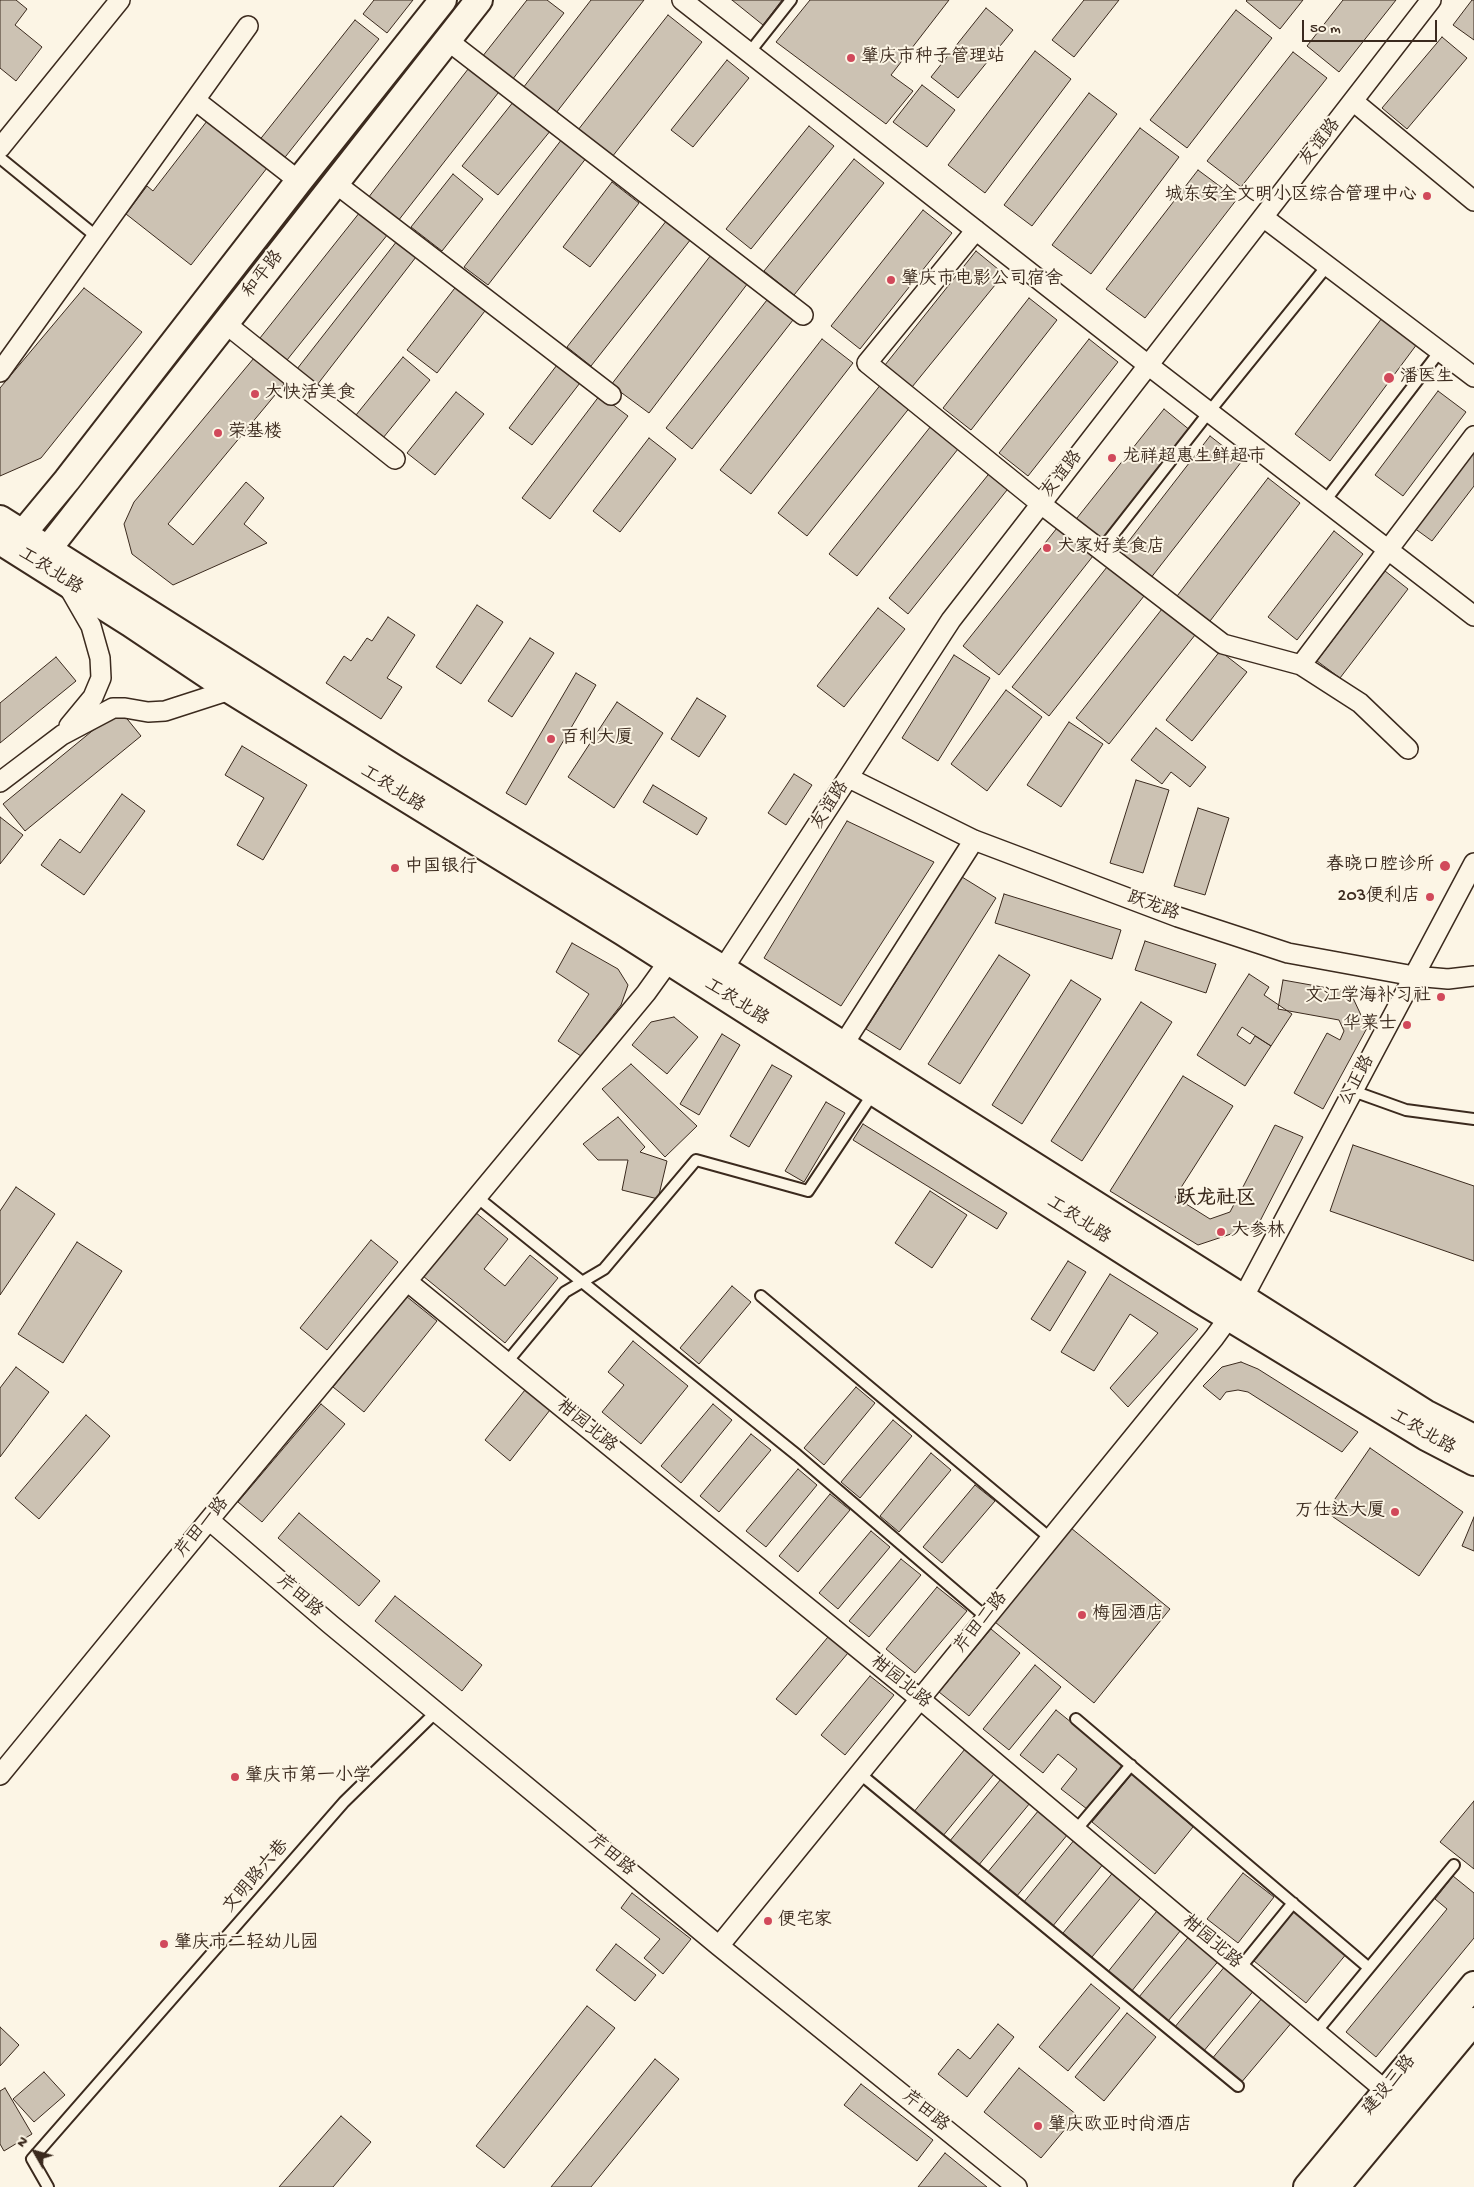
<!DOCTYPE html>
<html>
<head>
<meta charset="utf-8">
<style>
	body { margin:0 }
	#map { position:relative; width:1474px; height:2187px; overflow:hidden; background:#fcf5e5; font-family:"Gochi Hand",sans-serif }
	canvas { display:block }
	.north { position:absolute; left:10px; top:2127px; width:50px; height:50px; -webkit-text-stroke:4px #fcf5e5; paint-order:stroke; rotate:308deg; font-size:14px; font-weight:700; line-height:20px; text-align:center; color:#3b2a1e }
	.north::after { content:''; display:block; margin:auto; width:18px; height:22px; background:#3b2a1e; clip-path:polygon(50% 0,100% 100%,50% 72%,0 100%) }
	.scale { position:absolute; left:1302px; top:20px; width:135px; height:22px; box-sizing:border-box; border:2px solid #3b2a1e; border-top:0; padding-left:6px; font-size:15px; line-height:18px; white-space:nowrap; color:#3b2a1e; -webkit-text-stroke:4px #fcf5e5; paint-order:stroke }
</style>
</head>
<body>
<div id="map">
<canvas width="1474" height="2187"></canvas>
<div class="north">N</div>
<div class="scale">50 m</div>
</div>
<script>
const c = document.querySelector('canvas').getContext('2d');
c.lineJoin = 'round';
function fillPath(path, color) { c.fillStyle = color; c.fill(path, 'evenodd'); }
const poly = rows => new Path2D(rows.map(r => 'M' + r).join(''));
function strokePath(path, color, width, dash) { c.strokeStyle = color; c.lineWidth = width; c.lineCap = dash ? 'butt' : 'round'; c.setLineDash(dash || []); c.stroke(path); }
function write(font, color, halo, rows, align = 'center') {
  c.font = font + ' "Gochi Hand","LXGW WenKai TC",sans-serif'; c.lineWidth = 4; c.setLineDash([]); c.textBaseline = 'middle'; c.strokeStyle = halo; c.fillStyle = color; for (const [text, x, y, turn = 0] of rows) {
    c.save(); c.translate(x, y); c.rotate((+turn || 0) * Math.PI / 180); c.textAlign = isNaN(turn) ? turn : align; if (halo) c.strokeText(text, 0, 0); c.fillText(text, 0, 0); c.restore();
  }
}
const building = poly([
	[0,0,16,0,27,9,15,25,42,47,16,81,0,68,0,0],
	[374,0,413,0,387,33,363,14,374,0],
	[527,0,547,0,564,13,512,80,482,57,527,0],
	[591,0,644,0,556,113,523,88,591,0],
	[732,0,782,0,763,25,732,0],
	[810,0,949,0,891,75,913,91,886,124,776,42,810,0],
	[1084,0,1119,0,1074,57,1052,40,1084,0],
	[1247,0,1303,0,1280,29,1246,1,1247,0],
	[1343,0,1396,0,1339,72,1307,46,1343,0],
	[1472,0,1474,0,1474,40,1453,25,1472,0],
	[986,8,1013,30,958,98,931,77,986,8],
	[1236,10,1272,38,1187,148,1150,120,1236,10],
	[668,15,702,42,612,157,578,130,668,15],
	[355,20,379,39,282,161,258,142,355,20],
	[1442,37,1467,58,1407,129,1382,108,1442,37],
	[1035,51,1071,79,985,193,948,165,1035,51],
	[1293,52,1327,78,1241,187,1207,161,1293,52],
	[727,60,749,78,693,147,671,130,727,60],
	[472,64,502,88,398,221,368,198,472,64],
	[922,85,955,110,927,147,893,122,922,85],
	[1089,93,1117,114,1032,226,1004,205,1089,93],
	[514,101,551,130,498,195,462,166,514,101],
	[207,121,267,168,191,265,126,214,147,186,153,191,207,121],
	[809,126,834,146,751,249,726,229,809,126],
	[1140,128,1179,157,1091,274,1052,245,1140,128],
	[562,139,587,157,488,285,464,267,562,139],
	[854,159,884,183,794,295,764,271,854,159],
	[1198,170,1237,199,1145,318,1106,289,1198,170],
	[453,174,483,199,442,251,411,227,453,174],
	[612,182,639,203,590,267,563,247,612,182],
	[923,210,952,233,860,349,831,326,923,210],
	[360,212,388,234,287,360,260,338,360,212],
	[667,220,691,239,591,366,567,347,667,220],
	[397,241,416,257,317,385,297,369,397,241],
	[976,251,1004,274,912,387,885,365,976,251],
	[711,255,748,283,649,413,611,385,711,255],
	[458,284,488,307,437,373,407,350,458,284],
	[84,288,142,332,41,458,0,476,0,388,84,288],
	[1029,298,1057,320,971,430,943,408,1029,298],
	[767,300,793,320,692,449,666,428,767,300],
	[1382,318,1417,344,1330,461,1295,434,1382,318],
	[822,339,853,363,751,494,720,470,822,339],
	[1089,339,1118,362,1028,476,999,453,1089,339],
	[403,357,430,380,383,438,356,415,403,357],
	[254,358,285,383,168,524,193,545,246,482,264,498,244,524,267,543,173,585,132,554,124,524,134,502,254,358],
	[560,361,583,379,532,445,509,428,560,361],
	[882,383,911,406,807,536,778,513,882,383],
	[1438,391,1466,412,1403,496,1375,475,1438,391],
	[456,392,484,414,435,475,407,453,456,392],
	[600,395,628,416,550,519,522,498,600,395],
	[1164,409,1191,431,1100,544,1073,523,1164,409],
	[935,421,962,444,857,576,829,554,935,421],
	[1210,436,1242,461,1150,579,1118,555,1210,436],
	[649,438,676,459,620,532,593,511,649,438],
	[1474,441,1474,486,1432,541,1410,525,1474,441],
	[992,470,1011,485,908,614,889,598,992,470],
	[1268,478,1300,503,1207,625,1174,600,1268,478],
	[1057,528,1093,556,999,675,963,646,1057,528],
	[1334,531,1363,554,1297,640,1268,617,1334,531],
	[1107,567,1144,596,1049,716,1012,687,1107,567],
	[1385,571,1408,589,1340,678,1317,661,1385,571],
	[477,605,503,622,461,684,436,667,477,605],
	[878,608,905,629,844,707,817,686,878,608],
	[1162,609,1195,635,1109,744,1076,718,1162,609],
	[388,617,415,635,387,678,402,687,381,719,326,683,344,656,351,661,367,638,372,641,388,617],
	[530,638,554,653,512,717,488,701,530,638],
	[1220,651,1247,672,1192,741,1166,720,1220,651],
	[954,655,990,678,938,761,902,738,954,655],
	[56,657,76,681,0,743,0,703,56,657],
	[576,673,596,685,526,805,506,793,576,673],
	[1006,690,1042,717,987,791,951,764,1006,690],
	[697,698,726,716,699,757,671,739,697,698],
	[617,702,663,733,614,808,568,777,617,702],
	[119,709,141,736,25,831,3,804,119,709],
	[1069,722,1103,744,1061,807,1027,785,1069,722],
	[1156,728,1206,767,1190,787,1171,772,1162,784,1131,760,1156,728],
	[242,746,307,785,263,860,237,845,264,798,225,775,242,746],
	[794,774,812,785,786,825,768,813,794,774],
	[1136,780,1169,790,1143,873,1110,863,1136,780],
	[653,785,707,818,697,835,643,802,653,785],
	[122,794,145,811,84,895,41,865,60,839,80,853,122,794],
	[1198,808,1229,818,1205,895,1174,886,1198,808],
	[0,817,23,835,0,864,0,817],
	[847,821,934,862,841,1006,764,958,847,821],
	[962,877,996,898,900,1050,866,1029,962,877],
	[1004,894,1121,930,1112,959,995,923,1004,894],
	[1145,941,1216,964,1206,993,1135,970,1145,941],
	[572,943,618,969,628,985,621,1005,581,1056,558,1041,589,994,556,972,572,943],
	[999,955,1030,975,960,1084,928,1064,999,955],
	[1249,974,1269,987,1264,995,1292,1014,1271,1046,1242,1027,1237,1035,1250,1044,1255,1036,1271,1046,1245,1086,1197,1055,1249,974],
	[1071,980,1101,999,1022,1124,992,1105,1071,980],
	[1283,980,1339,990,1353,998,1367,1028,1323,1109,1294,1093,1327,1033,1340,1040,1344,1031,1339,1020,1278,1009,1283,980],
	[1141,1002,1172,1022,1082,1161,1051,1141,1141,1002],
	[674,1017,698,1037,667,1074,632,1045,651,1022,674,1017],
	[722,1034,740,1045,699,1115,680,1104,722,1034],
	[631,1064,697,1126,665,1157,602,1089,631,1064],
	[772,1065,792,1076,749,1147,730,1136,772,1065],
	[1183,1076,1233,1106,1175,1197,1210,1219,1230,1212,1275,1125,1303,1137,1258,1225,1198,1245,1110,1191,1183,1076],
	[826,1102,845,1113,804,1182,785,1171,826,1102],
	[618,1117,645,1147,640,1152,667,1161,658,1199,622,1190,628,1160,598,1160,583,1144,618,1117],
	[863,1124,1007,1213,997,1229,853,1140,863,1124],
	[1353,1145,1474,1186,1474,1261,1330,1211,1353,1145],
	[16,1187,55,1214,0,1295,0,1211,16,1187],
	[930,1191,967,1215,932,1268,895,1243,930,1191],
	[475,1212,508,1239,484,1269,505,1286,530,1255,558,1278,505,1343,423,1276,475,1212],
	[371,1240,398,1262,327,1350,300,1328,371,1240],
	[77,1242,122,1271,63,1363,18,1334,77,1242],
	[1068,1261,1086,1272,1050,1331,1031,1319,1068,1261],
	[1110,1274,1198,1329,1128,1407,1110,1388,1158,1333,1130,1314,1094,1371,1061,1352,1110,1274],
	[732,1286,751,1302,699,1364,680,1348,732,1286],
	[406,1296,437,1321,364,1412,333,1387,406,1296],
	[633,1341,688,1386,641,1444,602,1412,624,1385,608,1372,633,1341],
	[1241,1362,1258,1369,1358,1432,1342,1452,1248,1392,1238,1390,1226,1392,1220,1400,1203,1386,1222,1367,1241,1362],
	[16,1367,49,1392,0,1457,0,1388,16,1367],
	[856,1387,875,1403,824,1465,804,1448,856,1387],
	[525,1390,550,1410,510,1461,485,1440,525,1390],
	[321,1404,345,1424,262,1522,238,1502,321,1404],
	[713,1404,732,1420,681,1483,661,1466,713,1404],
	[86,1415,110,1436,39,1519,15,1498,86,1415],
	[893,1420,912,1436,860,1498,841,1482,893,1420],
	[751,1434,771,1450,719,1512,700,1496,751,1434],
	[1370,1448,1463,1512,1419,1576,1326,1512,1370,1448],
	[931,1453,951,1470,899,1532,880,1516,931,1453],
	[798,1469,817,1485,766,1547,746,1531,798,1469],
	[975,1485,995,1501,942,1563,923,1547,975,1485],
	[830,1494,850,1510,798,1572,779,1556,830,1494],
	[299,1513,380,1581,359,1606,278,1538,299,1513],
	[1474,1517,1474,1551,1462,1546,1474,1517],
	[1071,1528,1170,1609,1094,1703,995,1622,1071,1528],
	[871,1531,890,1547,838,1609,819,1593,871,1531],
	[901,1559,921,1575,869,1637,849,1621,901,1559],
	[937,1587,967,1611,915,1673,886,1649,937,1587],
	[395,1596,482,1665,462,1691,375,1621,395,1596],
	[991,1629,1020,1653,969,1716,939,1692,991,1629],
	[828,1637,848,1653,796,1715,776,1699,828,1637],
	[1035,1665,1061,1687,1009,1750,983,1729,1035,1665],
	[870,1676,894,1695,845,1755,821,1735,870,1676],
	[1056,1710,1123,1764,1087,1809,1061,1789,1077,1769,1058,1754,1043,1773,1020,1755,1056,1710],
	[965,1749,994,1774,942,1837,913,1813,965,1749],
	[1132,1774,1193,1827,1155,1874,1092,1822,1132,1774],
	[1001,1779,1030,1803,978,1866,949,1842,1001,1779],
	[1474,1801,1474,1869,1440,1842,1474,1801],
	[1039,1810,1068,1834,1016,1897,987,1873,1039,1810],
	[1075,1839,1104,1863,1052,1927,1023,1903,1075,1839],
	[1115,1870,1144,1894,1092,1957,1063,1933,1115,1870],
	[1243,1873,1274,1897,1238,1943,1207,1919,1243,1873],
	[1453,1876,1474,1893,1474,1938,1376,2057,1346,2032,1447,1909,1435,1899,1453,1876],
	[632,1893,691,1939,663,1974,644,1958,660,1939,621,1908,632,1893],
	[1161,1906,1185,1925,1131,1992,1107,1973,1161,1906],
	[1294,1910,1347,1953,1306,2003,1254,1961,1294,1910],
	[1191,1934,1221,1958,1168,2021,1139,1997,1191,1934],
	[616,1944,656,1975,635,2001,596,1970,616,1944],
	[1226,1965,1255,1989,1203,2052,1174,2028,1226,1965],
	[1091,1984,1120,2008,1068,2071,1039,2047,1091,1984],
	[1263,1997,1293,2021,1240,2084,1211,2060,1263,1997],
	[587,2006,615,2028,504,2168,476,2146,587,2006],
	[1127,2013,1156,2037,1104,2101,1075,2077,1127,2013],
	[998,2024,1014,2037,967,2097,938,2074,958,2049,970,2059,998,2024],
	[0,2027,19,2045,0,2066,0,2027],
	[655,2059,679,2079,591,2187,551,2187,655,2059],
	[1019,2068,1077,2115,1041,2158,984,2112,1019,2068],
	[44,2072,65,2095,34,2122,13,2099,44,2072],
	[861,2084,933,2140,917,2161,844,2105,861,2084],
	[5,2088,32,2134,4,2151,0,2144,0,2091,5,2088],
	[341,2116,371,2142,333,2187,279,2187,341,2116],
	[945,2153,987,2187,918,2187,945,2153]
]);
fillPath(building, '#ccc2b3');
strokePath(building, '#3b2a1e', 1);
const lane = poly([
	[749,53,791,0],
	[0,158,97,237],
	[1325,501,1440,351],
	[1101,550,1209,412,1327,266],
	[1353,1091,1406,1110,1474,1119],
	[478,1198,797,1455,986,1617],
	[761,1296,1050,1538],
	[507,1362,565,1292,604,1269,696,1160,808,1191,874,1092],
	[1076,1719,1369,1968],
	[859,1773,1238,2086],
	[1076,1830,1131,1765],
	[1240,1968,1293,1903],
	[1316,2032,1454,1865],
	[48,2187,32,2159,344,1802,436,1712]
]);
const street = poly([
	[682,0,1148,365,1474,616],
	[447,40,803,315],
	[195,100,299,181],
	[1353,101,1474,201],
	[0,148,120,0],
	[335,183,611,395],
	[1263,217,1474,377],
	[976,230,867,363,1041,504,1223,644,1301,665,1360,703,1408,749],
	[226,324,395,459],
	[0,372,248,26],
	[68,586,91,626,100,658,101,678,93,697,69,726],
	[1301,665,1474,436],
	[849,778,974,840,1178,917,1288,953,1414,976,1448,979,1474,976],
	[0,782,62,735,113,708,125,708,148,712,165,711,230,690],
	[723,969,951,620,1431,0],
	[843,1045,974,840],
	[408,1282,920,1699,1386,2091],
	[209,1520,330,1624,719,1946,1017,2187],
	[0,1775,209,1520,646,993,669,961],
	[719,1946,1214,1338,1243,1298,1474,863]
]);
const secondary = poly([
	[0,519,394,768,723,969,1425,1413,1474,1438],
	[23,533,67,480,299,181,443,0],
	[0,541,130,623,230,690,623,932,1199,1299,1426,1437,1474,1462],
	[48,549,479,0],
	[1307,2187,1474,1985],
	[1336,2187,1474,2021]
]);
strokePath(lane, '#3b2a1e', 14);
strokePath(street, '#3b2a1e', 22);
strokePath(secondary, '#3b2a1e', 30);
strokePath(lane, '#fcf5e5', 10);
strokePath(street, '#fcf5e5', 19);
strokePath(secondary, '#fcf5e5', 26);
for (const [x, y, r, color] of [
	[851,58,5,"#d1495b"],
	[1427,196,5,"#d1495b"],
	[891,280,5,"#d1495b"],
	[1389,378,6,"#d1495b"],
	[255,394,5,"#d1495b"],
	[218,433,5,"#d1495b"],
	[1112,458,5,"#d1495b"],
	[1047,548,5,"#d1495b"],
	[551,739,5,"#d1495b"],
	[1445,866,6,"#d1495b"],
	[395,868,5,"#d1495b"],
	[1430,897,5,"#d1495b"],
	[1441,997,5,"#d1495b"],
	[1407,1025,5,"#d1495b"],
	[1221,1232,5,"#d1495b"],
	[1395,1512,5,"#d1495b"],
	[1082,1615,5,"#d1495b"],
	[235,1777,5,"#d1495b"],
	[768,1921,5,"#d1495b"],
	[164,1944,5,"#d1495b"],
	[1038,2126,5,"#d1495b"]
]) { const dot = new Path2D(); dot.arc(x, y, r, 0, 2 * Math.PI); c.fillStyle = color; c.fill(dot); strokePath(dot, '#fcf5e5', 2); }
write('18px', '#3b2a1e', '#fcf5e5', [
	["肇庆市种子管理站",861,58],
	["城东安全文明小区综合管理中心",1417,196,"right"],
	["肇庆市电影公司宿舍",901,280],
	["潘医生",1400,378],
	["大快活美食",265,394],
	["荣基楼",228,433],
	["龙祥超惠生鲜超市",1122,458],
	["大家好美食店",1057,548],
	["百利大厦",561,739],
	["春晓口腔诊所",1434,866,"right"],
	["中国银行",405,868],
	["203便利店",1420,897,"right"],
	["文江学海补习社",1431,997,"right"],
	["华莱士",1397,1025,"right"],
	["大参林",1231,1232],
	["万仕达大厦",1385,1512,"right"],
	["梅园酒店",1092,1615],
	["肇庆市第一小学",245,1777],
	["便宅家",778,1921],
	["肇庆市二轻幼儿园",174,1944],
	["肇庆欧亚时尚酒店",1048,2126]
], 'left');
write('18px', '#3b2a1e', '#fcf5e5', [
	["友谊路",1321,143,-52],
	["和平路",264,275,-52],
	["友谊路",1063,475,-52],
	["工农北路",50,572,32],
	["工农北路",392,790,32],
	["友谊路",831,806,-57],
	["跃龙路",1153,907,20],
	["工农北路",736,1003,32],
	["公正路",1358,1081,-62],
	["工农北路",1078,1221,33],
	["柑园北路",586,1427,39],
	["工农北路",1422,1433,30],
	["芹田一路",203,1528,-50],
	["芹田路",299,1597,41],
	["芹田二路",982,1623,-51],
	["柑园北路",900,1683,39],
	["芹田路",611,1856,40],
	["文明路六巷",257,1877,-49],
	["柑园北路",1211,1943,40],
	["建设三路",1390,2086,-50],
	["芹田路",925,2112,39]
]);
write('bold 20px', '#3b2a1e', '#fcf5e5', [
	["跃龙社区",1216,1200]
]);
</script>
</body>
</html>
